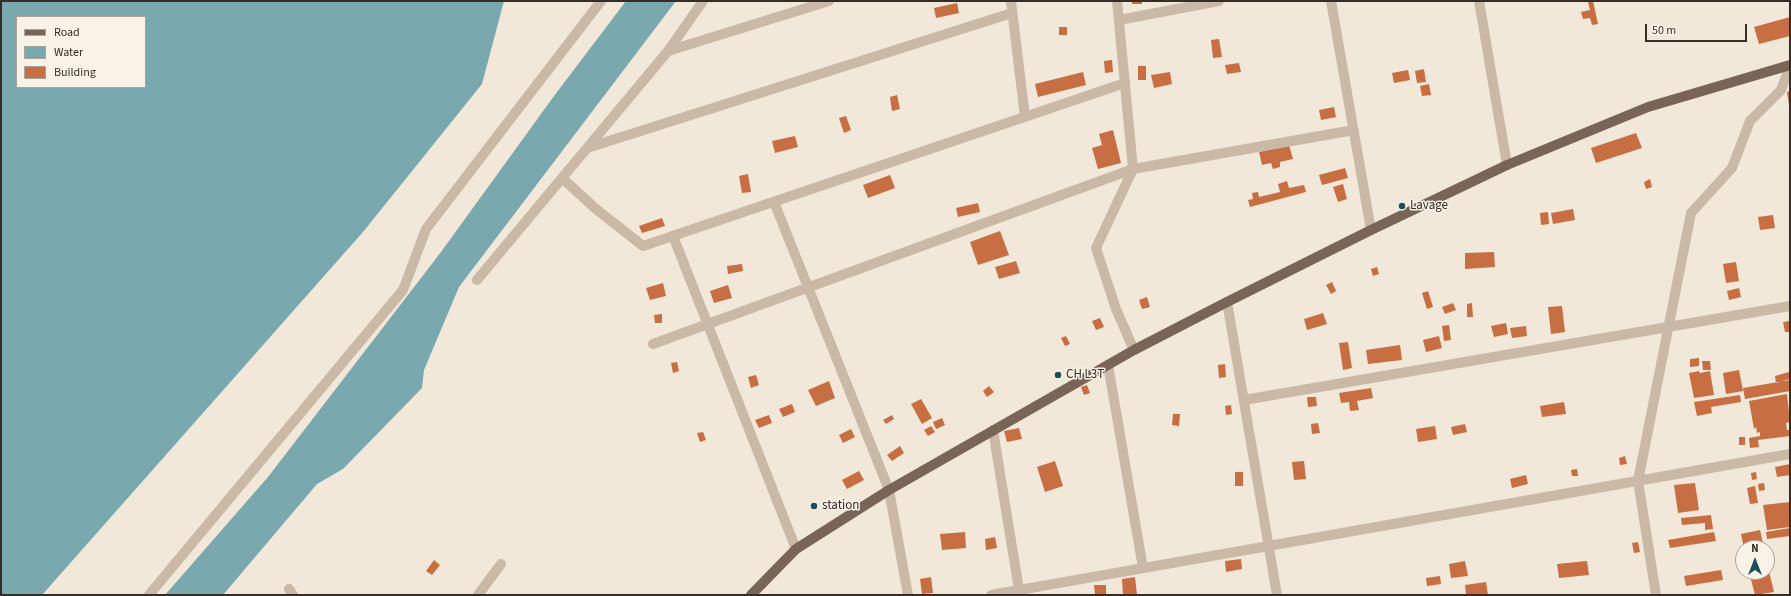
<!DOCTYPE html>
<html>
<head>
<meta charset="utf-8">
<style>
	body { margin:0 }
	#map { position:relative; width:1791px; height:596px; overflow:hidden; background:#f2e8da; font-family:"Source Sans 3",sans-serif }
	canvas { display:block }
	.frame { position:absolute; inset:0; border:2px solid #362d27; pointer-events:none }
	.legend { position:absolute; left:16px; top:16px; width:130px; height:72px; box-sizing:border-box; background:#f9f2e6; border:1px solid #aba39a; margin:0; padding:5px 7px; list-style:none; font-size:12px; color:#362d27 }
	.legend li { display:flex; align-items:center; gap:8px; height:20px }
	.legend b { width:20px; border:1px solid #aba39a }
	.north { position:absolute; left:1735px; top:540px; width:40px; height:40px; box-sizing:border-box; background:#f9f2e6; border:1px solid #aba39a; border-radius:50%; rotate:0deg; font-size:11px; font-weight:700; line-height:16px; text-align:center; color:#362d27 }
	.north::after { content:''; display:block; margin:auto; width:14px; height:18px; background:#1c4e57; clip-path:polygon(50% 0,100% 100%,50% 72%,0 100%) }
	.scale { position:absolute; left:1645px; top:24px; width:102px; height:18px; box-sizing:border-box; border:2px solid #362d27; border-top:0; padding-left:5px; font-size:12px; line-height:14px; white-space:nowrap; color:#362d27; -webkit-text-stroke:3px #f9f2e6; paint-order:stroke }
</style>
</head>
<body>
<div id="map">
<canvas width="1791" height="596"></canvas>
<div class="frame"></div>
<ul class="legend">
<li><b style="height:5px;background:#786558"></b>Road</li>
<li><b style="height:11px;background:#79a8af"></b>Water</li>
<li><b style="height:11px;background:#c76e43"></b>Building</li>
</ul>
<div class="north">N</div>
<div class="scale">50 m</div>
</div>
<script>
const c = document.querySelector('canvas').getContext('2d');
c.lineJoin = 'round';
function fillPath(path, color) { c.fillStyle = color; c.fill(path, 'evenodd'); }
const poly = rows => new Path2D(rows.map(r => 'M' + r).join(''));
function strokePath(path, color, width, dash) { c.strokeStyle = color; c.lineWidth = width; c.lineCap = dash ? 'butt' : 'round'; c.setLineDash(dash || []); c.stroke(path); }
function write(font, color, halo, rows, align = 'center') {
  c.font = font + ' "Source Sans 3",sans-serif'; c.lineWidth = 3; c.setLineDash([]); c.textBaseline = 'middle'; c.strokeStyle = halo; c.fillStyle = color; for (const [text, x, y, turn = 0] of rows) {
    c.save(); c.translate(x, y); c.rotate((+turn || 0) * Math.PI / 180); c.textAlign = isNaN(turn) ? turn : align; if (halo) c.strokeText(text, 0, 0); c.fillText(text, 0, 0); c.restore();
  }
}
fillPath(poly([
	[1,1,504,1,482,84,363,232,42,595,1,595],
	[17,17,145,17,145,87,17,87],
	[626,1,676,1,459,287,424,370,422,388,343,469,317,484,223,595,165,595,268,477,441,252,554,96]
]), '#79a8af');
fillPath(poly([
	[1132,1,1142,1,1142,4,1132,4],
	[1593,1,1598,24,1592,25,1590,18,1583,19,1581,12,1590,10,1588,2],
	[957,3,959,13,936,18,934,8],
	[1790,17,1790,36,1759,44,1754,27],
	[1059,27,1067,27,1067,35,1059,35],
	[1219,39,1222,57,1213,58,1211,40],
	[1112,60,1113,72,1105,73,1104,61],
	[1239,63,1241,72,1227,74,1225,65],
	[1138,66,1146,66,1146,80,1138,80],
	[1424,69,1426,82,1417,83,1415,71],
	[1408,70,1410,80,1394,83,1392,73],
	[1083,72,1086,85,1038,97,1035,84],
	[1170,72,1172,84,1154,88,1151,75],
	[1429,84,1431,95,1422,96,1420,86],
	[1790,91,1790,104,1789,105,1787,92],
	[897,95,900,109,892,111,890,97],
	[1334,107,1336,117,1321,120,1319,110],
	[846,116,851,130,844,133,839,118],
	[1113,130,1121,163,1098,169,1092,148,1102,145,1099,134],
	[1636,133,1642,148,1596,163,1591,148],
	[795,136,798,147,775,153,772,141],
	[1289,145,1293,159,1280,162,1280,167,1273,169,1271,163,1262,165,1259,152],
	[1345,168,1348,178,1322,185,1319,175],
	[748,174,751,192,742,193,739,176],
	[890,175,895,188,868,198,863,185],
	[1650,179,1652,187,1646,189,1644,182],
	[1287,181,1289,188,1304,185,1306,192,1250,207,1248,200,1253,199,1252,193,1258,192,1259,197,1280,192,1278,184],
	[1343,184,1347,199,1338,202,1333,187],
	[978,203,980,212,958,217,956,208],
	[1573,209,1575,220,1553,224,1551,213],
	[1548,212,1549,224,1541,225,1540,213],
	[1773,215,1775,228,1760,230,1758,217],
	[662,218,665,226,642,233,639,226],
	[1000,231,1009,255,978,265,970,242],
	[1494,252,1495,267,1465,269,1465,253],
	[1016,261,1020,273,999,279,995,267],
	[1736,262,1739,281,1726,283,1723,264],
	[742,264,743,271,728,274,727,266],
	[1377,267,1379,274,1373,276,1371,269],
	[1332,282,1336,291,1331,294,1326,285],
	[663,283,666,296,650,300,646,288],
	[728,285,732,298,714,303,710,291],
	[1739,288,1741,297,1729,300,1727,291],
	[1428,291,1433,307,1427,309,1422,293],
	[1147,297,1150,307,1142,309,1139,300],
	[1453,303,1456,310,1445,314,1442,307],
	[1472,303,1473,317,1467,317,1467,304],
	[1562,306,1565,332,1551,334,1548,307],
	[1323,313,1327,324,1307,330,1304,319],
	[662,314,662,323,655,323,654,315],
	[1100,318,1104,327,1096,330,1092,321],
	[1790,321,1790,332,1785,332,1783,322],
	[1506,323,1508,334,1494,337,1491,326],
	[1449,325,1451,340,1444,341,1442,326],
	[1526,326,1527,336,1512,338,1510,328],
	[1066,336,1070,344,1065,346,1061,338],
	[1439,336,1442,348,1426,352,1423,340],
	[1348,342,1352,368,1343,370,1339,343],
	[1400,345,1402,360,1368,364,1366,350],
	[1699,358,1699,366,1690,367,1690,359],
	[1702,361,1710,361,1711,370,1703,370],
	[677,362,679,371,673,373,671,363],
	[1225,364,1226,377,1219,378,1218,365],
	[1739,370,1743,391,1726,394,1723,373],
	[1699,371,1700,373,1710,371,1714,395,1694,398,1689,373],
	[1789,372,1790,379,1776,383,1775,376],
	[756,375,759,385,751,388,748,377],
	[1790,380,1790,391,1745,399,1743,388],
	[829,381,835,398,816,406,808,390],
	[1087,385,1090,393,1084,395,1081,387],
	[989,386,994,392,987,397,983,391],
	[1371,388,1373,398,1357,401,1359,410,1350,411,1349,402,1341,403,1339,393],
	[1787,394,1790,422,1786,423,1787,430,1790,430,1790,436,1758,440,1759,447,1750,448,1749,438,1760,436,1760,432,1757,433,1756,427,1754,429,1749,401],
	[1740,395,1741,402,1711,407,1712,413,1697,416,1694,402],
	[1307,397,1316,397,1317,406,1308,407],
	[921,399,932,418,922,424,911,404],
	[1564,402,1566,414,1542,417,1540,406],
	[792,404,795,412,783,417,779,409],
	[1231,405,1232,414,1226,415,1225,406],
	[1173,414,1180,414,1179,426,1172,425],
	[769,415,772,423,759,428,755,420],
	[892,415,894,419,886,424,883,420],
	[942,418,945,425,936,429,933,422],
	[1318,423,1320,433,1312,434,1311,424],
	[1465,424,1467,432,1453,435,1451,427],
	[931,426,935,432,928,436,924,430],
	[1435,426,1437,439,1418,442,1416,429],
	[1019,428,1022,439,1007,442,1004,431],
	[851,429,855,437,843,443,839,435],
	[703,432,706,440,700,442,697,433],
	[1739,437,1745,437,1745,445,1739,445],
	[900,446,904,453,892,461,887,455],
	[1625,456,1627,464,1620,465,1619,458],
	[1055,461,1063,486,1045,492,1037,467],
	[1304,461,1306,479,1294,480,1292,462],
	[1790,464,1790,475,1777,477,1775,467],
	[1577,469,1578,476,1572,476,1571,470],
	[859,471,864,480,847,489,842,480],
	[1235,472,1243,472,1243,486,1235,486],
	[1756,472,1757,479,1752,480,1751,473],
	[1526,475,1528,484,1512,488,1510,479],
	[1695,483,1699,510,1678,513,1674,485],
	[1764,483,1765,490,1759,491,1758,484],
	[1755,486,1758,503,1750,504,1747,488],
	[1790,502,1790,527,1767,530,1763,505],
	[1711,515,1713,529,1705,530,1705,523,1682,525,1681,518],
	[1790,528,1790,536,1767,539,1766,532],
	[1760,530,1764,548,1744,548,1741,534],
	[965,532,966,548,942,550,940,534],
	[1714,532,1716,541,1670,548,1668,540],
	[995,537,997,548,986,550,985,539],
	[1638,542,1640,552,1634,553,1632,543],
	[1241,559,1242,569,1226,572,1225,561],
	[434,560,440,565,432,575,426,571],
	[1465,561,1468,576,1451,578,1449,564],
	[1587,561,1589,575,1559,578,1557,564],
	[1767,563,1774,592,1755,595,1749,572,1767,572],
	[1721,570,1723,580,1686,586,1684,576],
	[1440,576,1441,584,1427,586,1426,578],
	[931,577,933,593,922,594,920,579],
	[1135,577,1137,595,1123,595,1122,579],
	[1486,582,1488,595,1466,595,1465,585],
	[1094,585,1106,585,1106,595,1095,595]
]), '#c76e43');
strokePath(poly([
	[1011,1,1025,117],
	[1117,1,1133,169,1096,248,1116,309,1134,350],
	[1331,1,1371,230],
	[1479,1,1507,165],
	[1119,20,1219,1],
	[668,51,829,1],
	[587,148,1012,13],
	[562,178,596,209,643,246,1125,83],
	[774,202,889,490,908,595],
	[673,236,796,549],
	[477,280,668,51,703,1],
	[1227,302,1277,595],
	[653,344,1133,169,1354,130],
	[1108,365,1143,568],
	[1244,400,1790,306],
	[993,430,1019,590],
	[289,589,293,595],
	[149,595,403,290,426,229,601,1],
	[478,595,501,564],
	[991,595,1790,454],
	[1656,595,1638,481,1691,213,1732,168,1750,121,1781,90,1790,66]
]), '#cab9a6', 10);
strokePath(poly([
	[751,595,796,549,889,490,1134,350,1227,302,1371,230,1507,165,1648,107,1790,65]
]), '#786558', 10);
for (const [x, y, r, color] of [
	[1402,206,4,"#1c4e57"],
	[1058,375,4,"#1c4e57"],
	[814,506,4,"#1c4e57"]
]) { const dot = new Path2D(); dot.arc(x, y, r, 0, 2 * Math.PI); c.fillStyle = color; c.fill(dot); strokePath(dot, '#f9f2e6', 1.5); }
write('13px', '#362d27', '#f9f2e6', [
	["Lavage",1410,206],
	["CH L3T",1066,375],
	["station",822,506]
], 'left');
</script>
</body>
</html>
